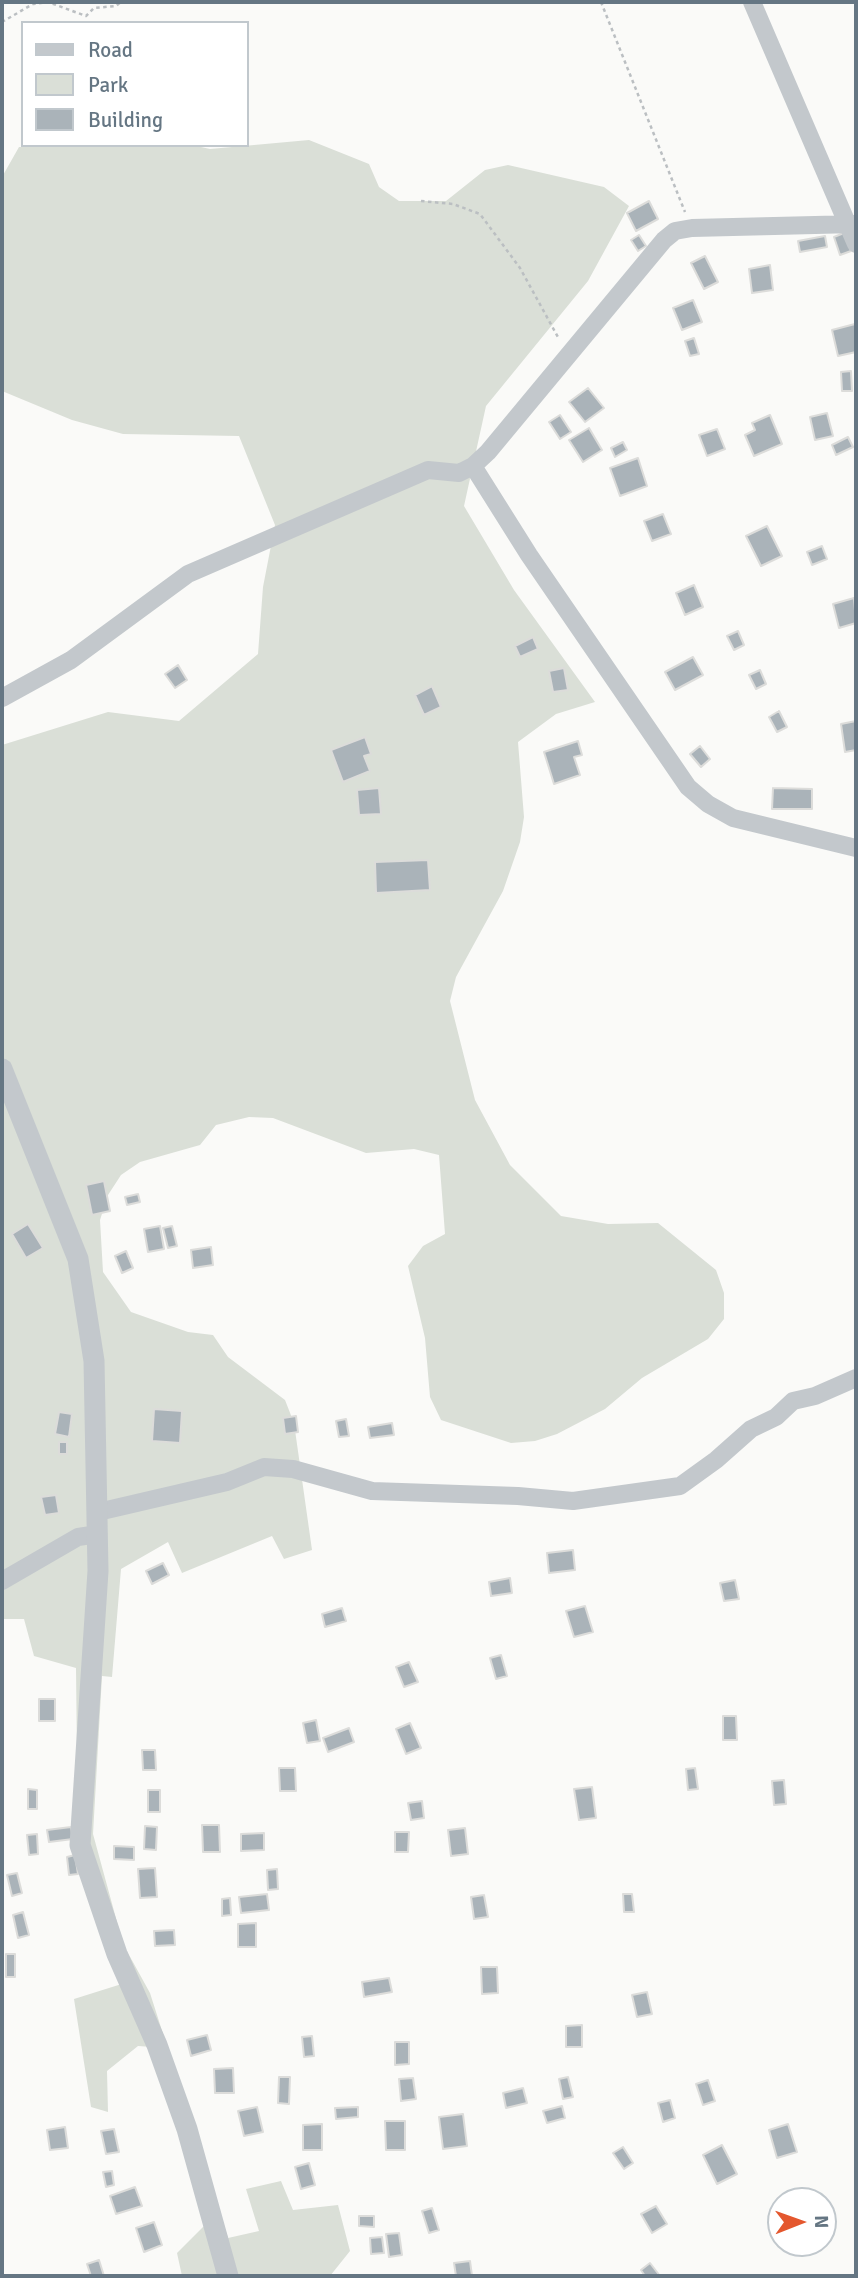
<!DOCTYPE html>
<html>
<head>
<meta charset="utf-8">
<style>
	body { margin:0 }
	#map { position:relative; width:858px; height:2278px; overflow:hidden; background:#fafaf8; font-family:Signika,sans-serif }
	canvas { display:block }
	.frame { position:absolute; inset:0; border:4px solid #657683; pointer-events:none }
	.legend { position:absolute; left:21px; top:21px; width:228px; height:126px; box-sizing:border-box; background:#fff; border:2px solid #c1c8cd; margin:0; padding:9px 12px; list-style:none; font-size:21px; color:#657683 }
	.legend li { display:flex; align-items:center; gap:14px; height:35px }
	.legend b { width:35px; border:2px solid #c1c8cd }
	.north { position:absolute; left:767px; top:2187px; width:70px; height:70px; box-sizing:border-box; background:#fff; border:2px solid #c1c8cd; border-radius:50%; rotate:89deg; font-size:19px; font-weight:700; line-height:28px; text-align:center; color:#657683 }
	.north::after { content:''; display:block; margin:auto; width:24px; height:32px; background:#e4572e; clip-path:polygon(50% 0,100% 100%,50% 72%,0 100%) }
</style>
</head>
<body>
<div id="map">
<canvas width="858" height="2278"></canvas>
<div class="frame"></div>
<ul class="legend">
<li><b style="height:9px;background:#c3c8cc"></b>Road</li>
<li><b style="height:19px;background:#dadfd7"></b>Park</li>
<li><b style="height:19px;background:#aab3b9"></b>Building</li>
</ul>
<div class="north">N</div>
</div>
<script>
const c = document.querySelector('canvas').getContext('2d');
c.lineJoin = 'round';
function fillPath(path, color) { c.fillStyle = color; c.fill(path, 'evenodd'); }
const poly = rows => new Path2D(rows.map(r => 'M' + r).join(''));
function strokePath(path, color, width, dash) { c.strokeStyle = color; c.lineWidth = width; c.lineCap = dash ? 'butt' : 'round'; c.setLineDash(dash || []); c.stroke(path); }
fillPath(poly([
	[309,140,369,164,379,187,399,201,446,201,485,170,508,165,604,187,629,206,588,281,486,406,464,506,514,590,595,702,556,714,518,742,524,817,520,842,503,891,456,977,450,1001,475,1100,510,1165,561,1216,608,1224,658,1223,716,1270,724,1293,724,1319,708,1339,642,1378,605,1409,557,1434,535,1441,511,1443,441,1420,430,1397,425,1338,408,1266,423,1246,445,1234,439,1155,414,1149,366,1153,273,1118,249,1117,216,1125,200,1145,140,1162,121,1175,108,1195,100,1220,103,1272,131,1312,188,1332,213,1335,228,1357,285,1400,294,1423,312,1550,284,1559,272,1536,182,1573,168,1542,121,1569,112,1677,102,1676,93,1834,123,1944,150,1993,228,2238,259,2231,246,2189,281,2181,293,2210,338,2205,350,2251,330,2276,182,2276,177,2253,210,2220,152,2047,138,2046,107,2071,108,2112,91,2107,74,1999,128,1982,78,1847,76,1668,34,1656,24,1619,2,1619,2,745,108,712,179,721,258,654,263,587,275,525,239,436,123,434,72,420,2,391,2,177,19,147,192,145,210,149]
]), '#dadfd7');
const building = poly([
	[649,201,658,219,636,231,627,213,649,201],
	[844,233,851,251,840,255,834,237,844,233],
	[639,235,646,246,638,251,631,240,639,235],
	[825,236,827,247,800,252,798,241,825,236],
	[705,256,718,282,704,289,691,263,705,256],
	[770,265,773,290,752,293,749,269,770,265],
	[693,300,702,322,682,330,673,308,693,300],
	[855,324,856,352,838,356,832,330,855,324],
	[694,338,699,354,690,356,685,341,694,338],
	[851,371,852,391,842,391,841,372,851,371],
	[588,388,604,408,585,422,569,402,588,388],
	[827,413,833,436,815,440,810,417,827,413],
	[560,415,571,432,560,439,549,422,560,415],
	[770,415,782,444,754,456,745,435,755,430,752,423,770,415],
	[589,428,602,450,583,462,569,440,589,428],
	[717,429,725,449,707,456,699,435,717,429],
	[848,437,853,447,836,455,832,445,848,437],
	[623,442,627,450,615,457,611,448,623,442],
	[638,458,647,486,620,496,610,468,638,458],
	[663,514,671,534,652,541,644,521,663,514],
	[767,526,782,556,761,566,746,536,767,526],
	[822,546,827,559,812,565,807,552,822,546],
	[694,585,703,607,685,615,676,593,694,585],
	[854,598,856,623,839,628,833,604,854,598],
	[738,631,744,645,734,650,727,636,738,631],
	[533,637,538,649,520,657,515,646,533,637],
	[693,657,703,675,675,690,665,672,693,657],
	[178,665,187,680,175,688,165,674,178,665],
	[564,668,568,690,553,692,549,671,564,668],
	[760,670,766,684,756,689,749,675,760,670],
	[432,686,441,707,424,715,415,695,432,686],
	[779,711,787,727,777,732,769,717,779,711],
	[856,721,856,750,845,752,841,724,856,721],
	[365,737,371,754,364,756,370,771,343,782,331,750,365,737],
	[578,741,582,755,574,757,580,775,554,784,544,752,578,741],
	[700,746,710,759,701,767,690,754,700,746],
	[379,788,381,814,359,815,357,790,379,788],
	[773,788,812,789,812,809,772,809,773,788],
	[428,860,430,890,376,893,375,862,428,860],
	[104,1181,110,1211,92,1215,86,1185,104,1181],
	[138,1194,140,1202,127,1205,125,1197,138,1194],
	[28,1224,43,1248,26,1258,12,1234,28,1224],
	[160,1226,164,1249,148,1252,144,1229,160,1226],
	[172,1226,177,1246,168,1248,163,1228,172,1226],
	[211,1247,213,1265,193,1268,191,1250,211,1247],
	[126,1251,133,1268,122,1273,115,1256,126,1251],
	[154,1409,182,1411,180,1443,152,1441,154,1409],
	[59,1412,72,1414,69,1437,55,1434,59,1412],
	[296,1416,298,1432,285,1434,283,1418,296,1416],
	[346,1419,349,1436,339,1437,336,1421,346,1419],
	[392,1423,394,1435,370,1438,368,1427,392,1423],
	[59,1442,67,1442,67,1454,59,1454,59,1442],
	[56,1495,59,1513,45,1515,41,1497,56,1495],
	[573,1550,575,1570,549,1573,547,1553,573,1550],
	[163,1563,169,1575,152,1584,146,1571,163,1563],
	[510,1578,512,1593,491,1596,489,1582,510,1578],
	[735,1580,739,1599,724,1601,720,1583,735,1580],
	[585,1606,593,1632,574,1637,566,1611,585,1606],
	[342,1608,346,1621,325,1627,322,1614,342,1608],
	[501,1655,507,1676,496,1679,490,1658,501,1655],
	[409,1662,418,1682,404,1687,396,1667,409,1662],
	[39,1699,55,1699,55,1721,39,1721,39,1699],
	[723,1716,736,1716,737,1740,723,1740,723,1716],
	[316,1720,320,1741,307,1743,303,1723,316,1720],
	[410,1723,421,1748,406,1754,396,1729,410,1723],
	[349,1728,354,1742,328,1752,323,1738,349,1728],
	[142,1750,155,1750,156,1770,143,1770,142,1750],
	[279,1768,295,1768,296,1791,280,1791,279,1768],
	[695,1768,698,1789,688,1790,686,1769,695,1768],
	[784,1780,786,1804,774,1805,772,1781,784,1780],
	[592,1787,596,1818,579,1820,574,1789,592,1787],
	[28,1789,37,1790,37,1809,28,1809,28,1789],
	[148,1790,160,1790,160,1812,148,1812,148,1790],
	[422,1801,424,1818,411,1820,408,1803,422,1801],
	[202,1825,219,1825,220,1852,203,1852,202,1825],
	[145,1826,157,1827,156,1850,144,1849,145,1826],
	[71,1827,73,1839,49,1842,47,1830,71,1827],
	[465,1828,468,1854,451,1856,448,1830,465,1828],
	[395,1832,409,1832,408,1852,395,1852,395,1832],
	[264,1833,264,1850,241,1851,241,1834,264,1833],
	[37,1834,38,1854,29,1855,27,1835,37,1834],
	[114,1846,134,1847,134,1860,114,1859,114,1846],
	[75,1855,78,1874,69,1875,67,1857,75,1855],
	[155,1868,157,1897,140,1898,138,1869,155,1868],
	[277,1869,278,1889,268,1890,267,1870,277,1869],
	[17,1873,22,1893,12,1896,7,1875,17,1873],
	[267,1894,269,1910,241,1913,239,1897,267,1894],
	[623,1894,632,1894,634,1912,624,1912,623,1894],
	[484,1895,488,1917,474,1919,471,1897,484,1895],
	[230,1898,231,1915,222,1916,222,1899,230,1898],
	[23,1912,29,1935,18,1938,13,1915,23,1912],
	[256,1923,256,1947,238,1947,238,1924,256,1923],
	[174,1930,175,1945,155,1946,154,1931,174,1930],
	[6,1954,15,1954,15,1977,6,1977,6,1954],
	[481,1967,497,1967,498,1993,482,1994,481,1967],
	[389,1978,392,1992,364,1997,362,1982,389,1978],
	[647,1992,652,2014,637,2017,632,1995,647,1992],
	[582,2025,582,2047,566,2047,566,2026,582,2025],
	[207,2035,211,2050,191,2056,187,2040,207,2035],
	[312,2036,314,2056,304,2057,302,2037,312,2036],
	[395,2042,409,2042,409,2064,395,2065,395,2042],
	[233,2068,234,2093,215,2093,214,2069,233,2068],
	[279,2077,290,2077,289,2104,278,2103,279,2077],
	[568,2077,573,2097,563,2099,559,2079,568,2077],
	[413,2078,416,2099,401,2101,399,2079,413,2078],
	[708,2080,715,2101,703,2105,696,2084,708,2080],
	[523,2088,527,2103,506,2108,503,2093,523,2088],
	[670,2100,675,2118,663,2122,658,2103,670,2100],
	[562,2106,565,2118,547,2123,543,2111,562,2106],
	[257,2107,263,2132,244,2136,238,2111,257,2107],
	[358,2107,358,2117,336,2119,335,2108,358,2107],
	[463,2114,467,2146,443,2149,439,2117,463,2114],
	[385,2121,405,2121,405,2150,386,2150,385,2121],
	[322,2124,322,2150,303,2150,303,2125,322,2124],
	[788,2124,797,2152,777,2158,769,2130,788,2124],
	[65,2127,68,2148,50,2150,47,2130,65,2127],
	[114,2129,119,2152,106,2154,101,2131,114,2129],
	[722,2145,737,2174,717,2184,703,2155,722,2145],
	[623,2147,633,2163,624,2169,613,2153,623,2147],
	[309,2163,315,2185,301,2189,295,2167,309,2163],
	[112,2171,114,2185,106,2187,103,2172,112,2171],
	[135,2187,142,2206,116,2214,110,2196,135,2187],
	[656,2206,667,2224,652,2233,641,2214,656,2206],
	[432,2208,439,2230,429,2233,422,2211,432,2208],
	[359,2216,374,2216,374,2227,359,2226,359,2216],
	[154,2222,162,2245,144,2252,136,2228,154,2222],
	[399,2233,402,2255,389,2257,386,2234,399,2233],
	[382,2237,384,2253,371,2254,370,2238,382,2237],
	[99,2260,104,2276,91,2276,87,2264,99,2260],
	[470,2261,472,2276,456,2276,454,2263,470,2261],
	[650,2263,660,2276,645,2276,641,2270,650,2263]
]);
fillPath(building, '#aab3b9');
strokePath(building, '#dcdcda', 2);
strokePath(poly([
	[601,2,685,212],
	[2,22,33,4,48,2,86,16,94,8,116,6,121,2],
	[421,201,453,204,480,214,520,268,559,339]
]), '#bbbfc2', 2.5, [3.5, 3.5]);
strokePath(poly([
	[752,2,856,244],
	[473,466,529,555,688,787,708,804,733,818,856,848],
	[2,698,71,660,188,574,428,470,459,473,473,466,488,452,664,240,675,231,692,228,856,224],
	[98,1512,227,1482,264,1467,293,1469,372,1491,518,1496,573,1501,680,1486,716,1460,751,1429,776,1417,793,1401,815,1396,856,1378],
	[2,1581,78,1537,98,1534]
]), '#c3c8cc', 18);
strokePath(poly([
	[2,1069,78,1259,94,1361,98,1571,80,1845,117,1954,157,2045,187,2129,228,2276]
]), '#c3c8cc', 21);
</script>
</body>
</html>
